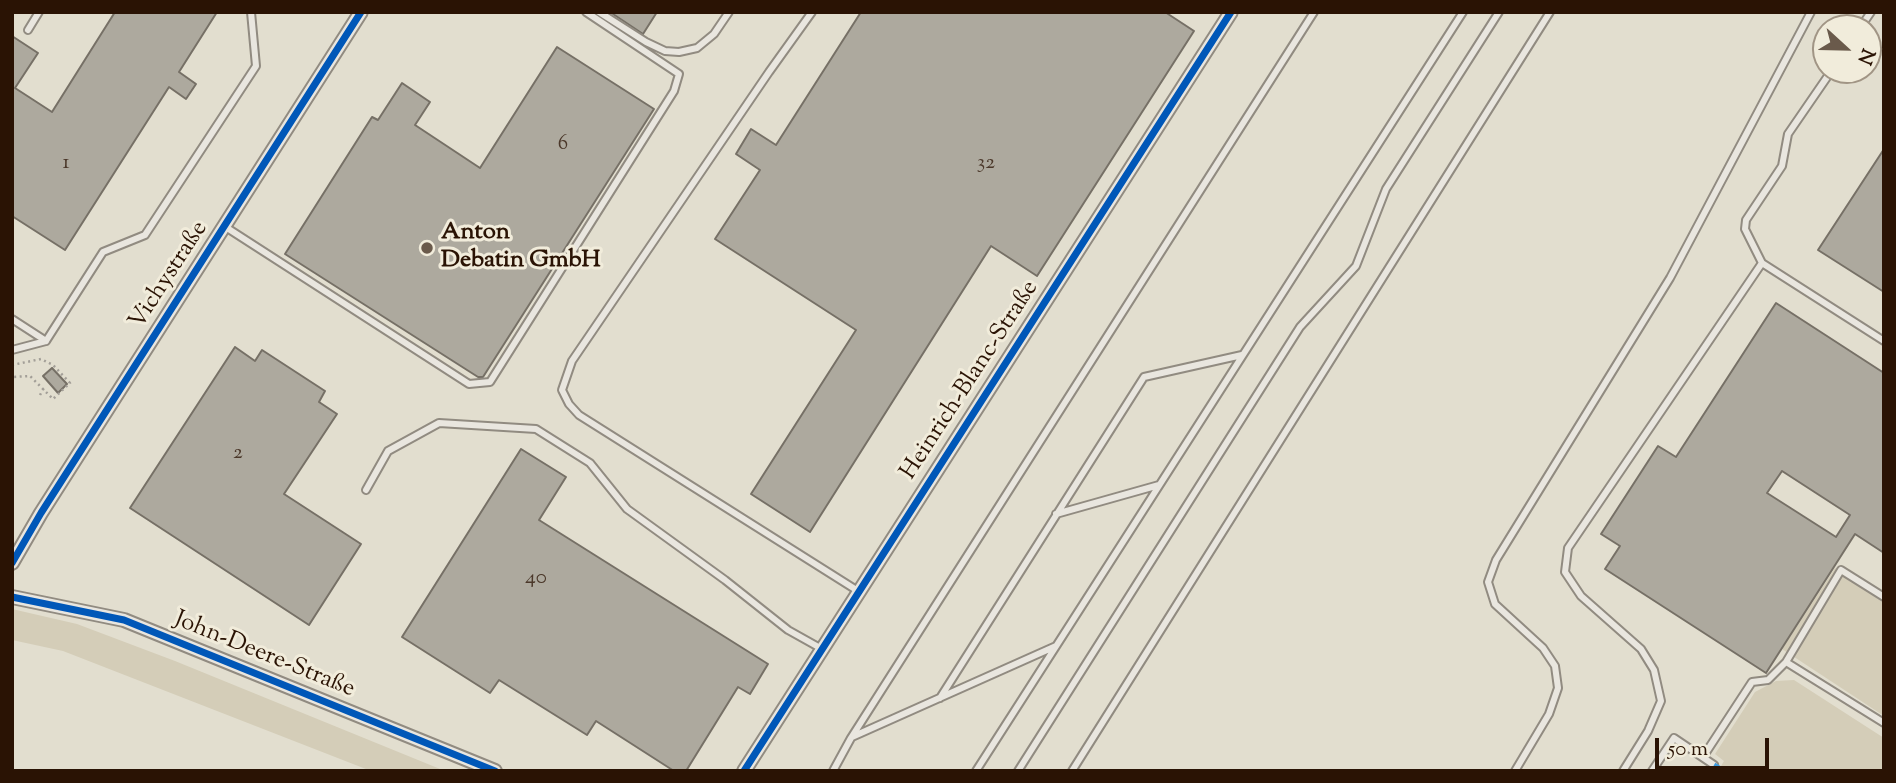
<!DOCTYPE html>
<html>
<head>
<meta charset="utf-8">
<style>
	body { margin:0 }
	#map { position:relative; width:1896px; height:783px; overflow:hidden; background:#e2decf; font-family:"Sorts Mill Goudy",serif }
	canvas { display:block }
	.frame { position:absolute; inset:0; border:14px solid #2a1304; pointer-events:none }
	.north { position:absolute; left:1812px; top:14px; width:70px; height:70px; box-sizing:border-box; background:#f1ecdb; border:2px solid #a19585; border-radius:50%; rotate:112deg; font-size:19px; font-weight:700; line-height:28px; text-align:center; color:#2a1304 }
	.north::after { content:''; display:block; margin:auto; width:24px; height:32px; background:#6a5a4b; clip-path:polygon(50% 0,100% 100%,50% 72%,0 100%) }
	.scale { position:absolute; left:1655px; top:738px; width:114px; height:32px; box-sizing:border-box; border:4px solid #2a1304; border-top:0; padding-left:9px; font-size:21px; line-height:24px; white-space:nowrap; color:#2a1304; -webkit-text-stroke:5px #f1ecdb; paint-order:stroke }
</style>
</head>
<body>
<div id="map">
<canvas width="1896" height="783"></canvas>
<div class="frame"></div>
<div class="north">N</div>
<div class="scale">50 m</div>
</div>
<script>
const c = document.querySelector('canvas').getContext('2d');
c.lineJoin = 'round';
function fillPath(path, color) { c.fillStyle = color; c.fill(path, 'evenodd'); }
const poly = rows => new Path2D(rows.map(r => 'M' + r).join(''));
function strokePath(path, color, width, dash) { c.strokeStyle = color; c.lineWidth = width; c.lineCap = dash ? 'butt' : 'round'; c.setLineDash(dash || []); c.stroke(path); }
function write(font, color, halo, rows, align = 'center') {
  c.font = font + ' "Sorts Mill Goudy",serif'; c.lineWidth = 6; c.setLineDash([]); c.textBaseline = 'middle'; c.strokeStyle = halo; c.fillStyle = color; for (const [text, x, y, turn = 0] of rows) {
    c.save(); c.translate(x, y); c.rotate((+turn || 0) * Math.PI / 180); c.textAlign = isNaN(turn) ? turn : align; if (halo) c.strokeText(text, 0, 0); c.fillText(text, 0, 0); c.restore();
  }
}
fillPath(poly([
	[1835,568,1884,603,1884,716,1782,649],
	[12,609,77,624,175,661,445,771,371,771,63,651,12,640],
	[1794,680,1884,738,1884,771,1718,771,1724,761,1715,754,1755,692,1776,681]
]), '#d4cdb8');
const building = poly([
	[115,12,217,12,179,72,196,84,186,99,169,87,65,250,12,216,12,36,38,53,15,88,52,112,115,12],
	[610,12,657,12,643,34,610,12],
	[861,12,1165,12,1194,31,1037,276,991,246,810,532,751,494,856,330,715,239,760,170,736,154,751,129,776,145,861,12],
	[557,47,654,109,483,377,478,377,285,254,372,117,378,120,402,83,430,102,415,125,480,168,557,47],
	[1884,149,1884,292,1818,250,1884,149],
	[1776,303,1884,373,1884,553,1855,534,1766,673,1605,569,1620,546,1601,534,1658,446,1676,457,1776,303],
	[1782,471,1850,515,1836,537,1767,493,1782,471],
	[235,347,255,361,262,350,325,391,319,402,337,414,284,494,361,544,309,625,130,508,235,347],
	[52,368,67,384,58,393,43,376,52,368],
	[521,449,566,477,539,520,768,664,750,694,738,687,686,771,674,771,596,721,587,735,499,680,490,693,402,637,521,449]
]);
fillPath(building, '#ada99e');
strokePath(building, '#767066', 2);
const service = poly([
	[599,12,646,42,665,51,679,52,697,48,714,34,729,12],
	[812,12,769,72,572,361,562,390,569,404,579,415,858,591],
	[1860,28,1871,12],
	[28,30,39,12],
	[1832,70,1788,134,1782,166,1746,220,1745,229,1762,263,1884,341],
	[224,226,469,384,490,382,674,91,679,74,586,12],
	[12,319,46,341,103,252,145,235,256,66,251,12],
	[12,350,46,341],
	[366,490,388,451,439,423,536,429,590,463,627,509,725,580,788,630,822,649],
	[1056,514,1159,485],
	[1786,662,1884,723],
	[940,698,1144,377,1242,355],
	[852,737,1056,646],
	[1703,757,1752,682,1768,680,1786,662,1841,570,1884,597],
	[833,771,851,738,1314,12],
	[976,771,1463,12],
	[1018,771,1300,327,1356,266,1386,189,1499,12],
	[1072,771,1550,12],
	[1515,771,1549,714,1558,688,1555,666,1543,648,1495,604,1488,582,1496,560,1670,278,1811,12],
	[1623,771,1648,731,1661,701,1654,670,1641,649,1581,596,1565,572,1568,548,1762,263],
	[1652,771,1674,738,1714,765,1711,771]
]);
const minor = poly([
	[12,563,41,513,361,12],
	[12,597,124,620,495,771],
	[744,771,1231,12]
]);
strokePath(service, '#918b81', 10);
strokePath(minor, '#918b81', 16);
strokePath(poly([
	[12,365,41,359,53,365,70,383,53,399,30,376,12,377],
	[40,395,44,388]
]), '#a39f98', 2.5, [2, 3.5]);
strokePath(service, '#e9e6df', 6);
strokePath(minor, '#e9e6df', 12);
strokePath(poly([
	[1714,765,1724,771]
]), '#3d9add', 5, [10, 5]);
strokePath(poly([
	[12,563,41,513,361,12],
	[12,597,124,620,495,771],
	[744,771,1231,12]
]), '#0057b8', 7);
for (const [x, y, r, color] of [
	[427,248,7,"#6a5a4b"]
]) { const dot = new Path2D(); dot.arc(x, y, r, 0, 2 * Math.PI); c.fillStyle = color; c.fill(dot); strokePath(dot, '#f1ecdb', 2.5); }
write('21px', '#4b382a', null, [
	["6",563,145],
	["1",66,164],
	["32",986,164],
	["2",238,454],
	["40",536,579]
]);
write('bold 24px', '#2a1304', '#f1ecdb', [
	["Anton",441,234],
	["Debatin GmbH",441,262]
], 'left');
write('24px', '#2a1304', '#f1ecdb', [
	["Vichystraße",170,276,-57],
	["Heinrich-Blanc-Straße",971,381,-57],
	["John-Deere-Straße",264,656,22]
]);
</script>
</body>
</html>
